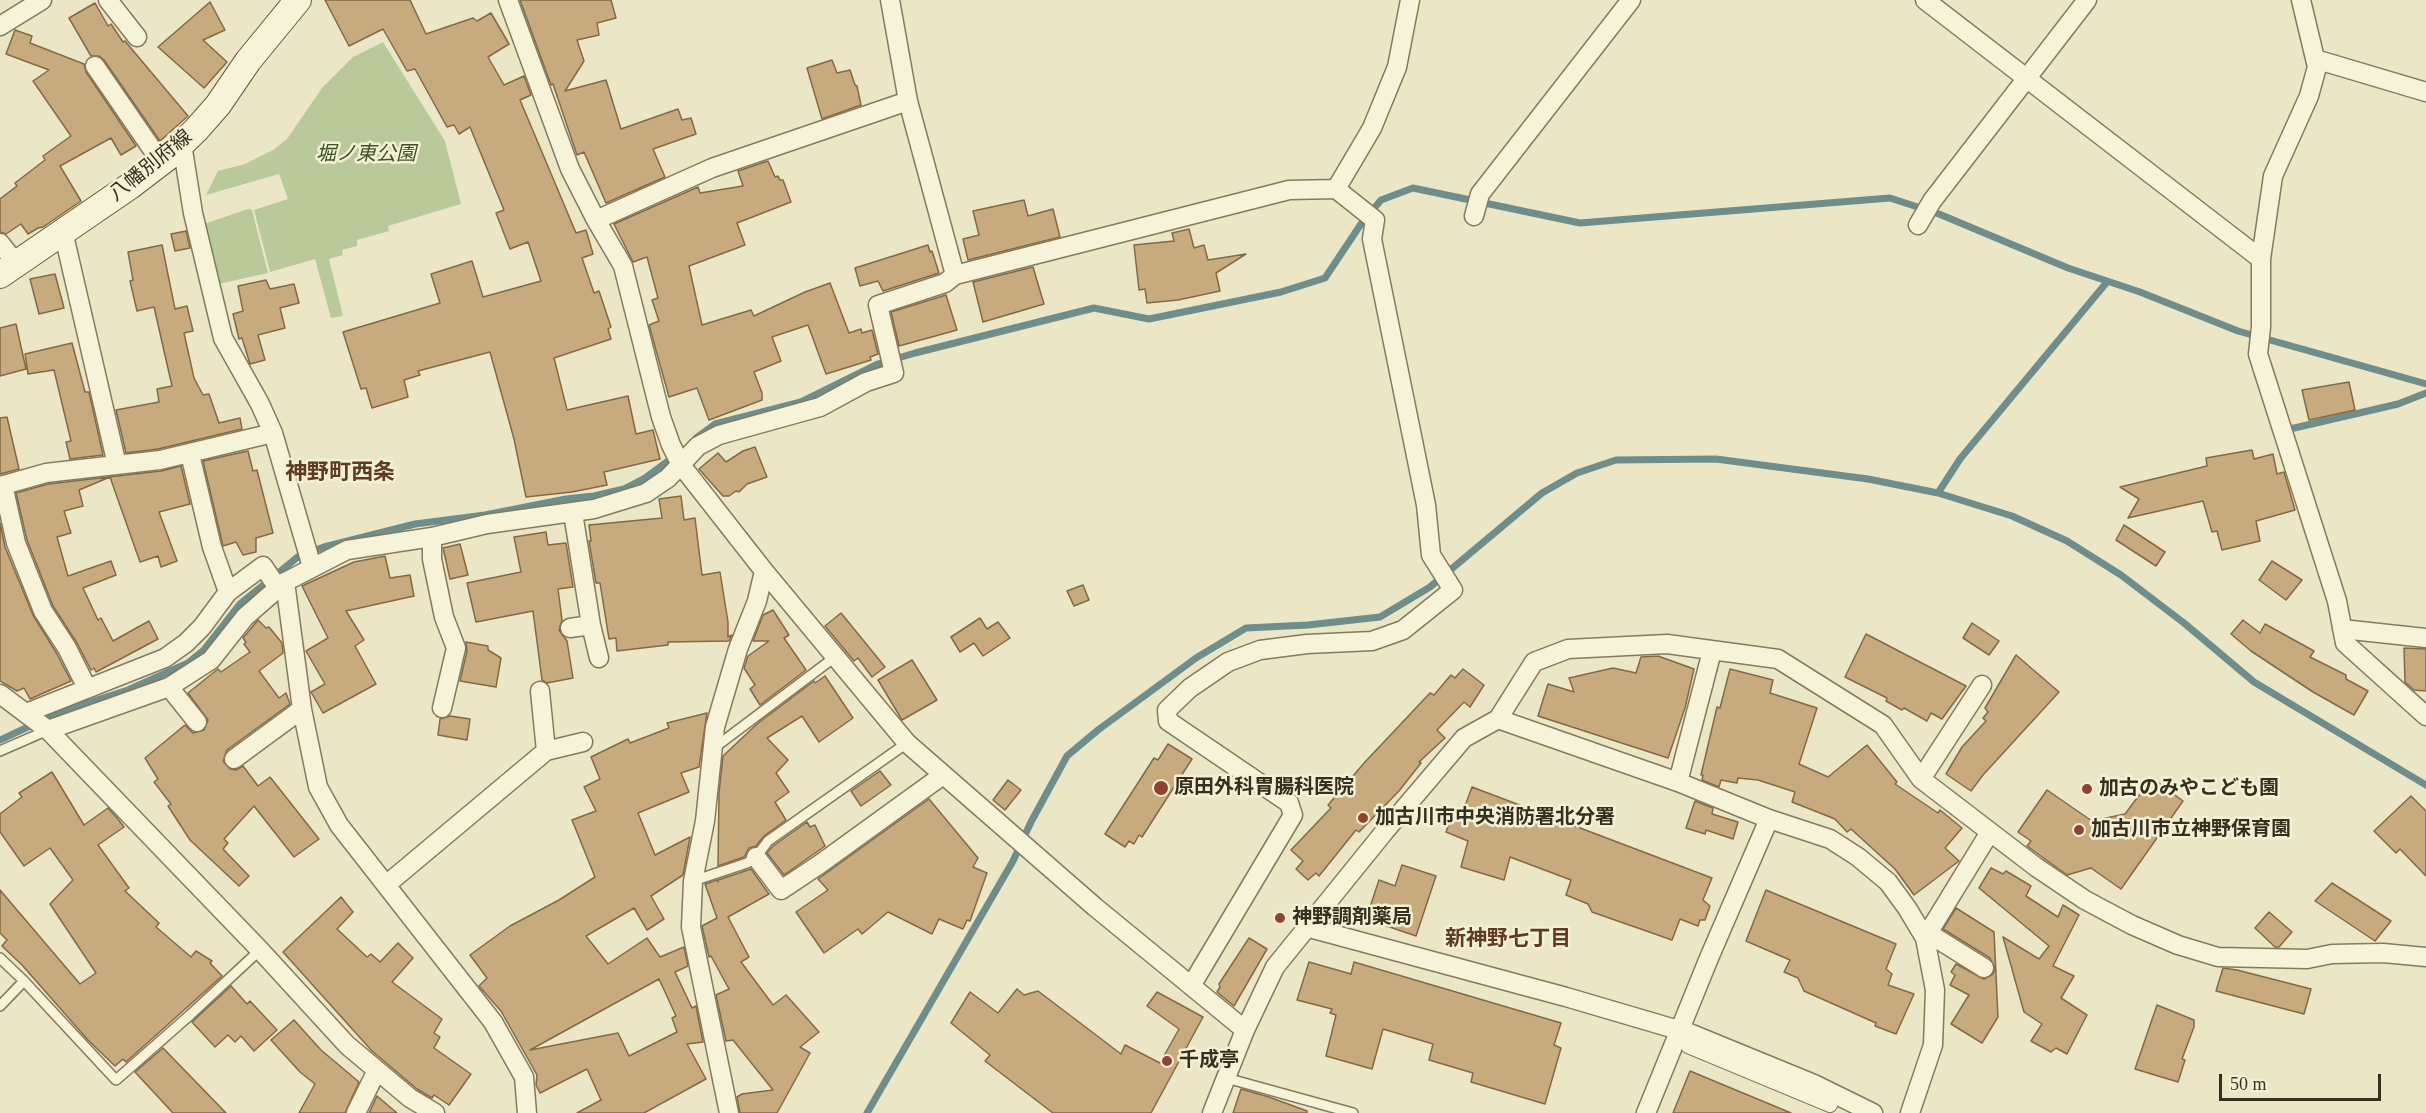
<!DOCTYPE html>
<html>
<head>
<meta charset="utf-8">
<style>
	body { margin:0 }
	#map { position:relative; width:2426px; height:1113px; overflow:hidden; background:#ebe7c6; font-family:"Times New Roman",serif }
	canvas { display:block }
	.scale { position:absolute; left:2219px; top:1074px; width:162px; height:27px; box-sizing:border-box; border:3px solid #362f20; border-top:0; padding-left:8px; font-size:18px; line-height:21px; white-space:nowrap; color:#362f20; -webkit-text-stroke:4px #f3f0d5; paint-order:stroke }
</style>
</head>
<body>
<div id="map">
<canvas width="2426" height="1113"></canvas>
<div class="scale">50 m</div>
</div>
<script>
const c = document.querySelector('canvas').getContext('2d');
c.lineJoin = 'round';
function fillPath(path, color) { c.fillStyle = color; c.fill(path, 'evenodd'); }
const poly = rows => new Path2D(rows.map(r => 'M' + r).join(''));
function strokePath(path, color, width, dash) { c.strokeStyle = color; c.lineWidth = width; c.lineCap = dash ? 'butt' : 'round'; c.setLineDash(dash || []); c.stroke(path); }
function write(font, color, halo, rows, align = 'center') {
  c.font = font + ' "Times New Roman","Noto Sans JP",serif'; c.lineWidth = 5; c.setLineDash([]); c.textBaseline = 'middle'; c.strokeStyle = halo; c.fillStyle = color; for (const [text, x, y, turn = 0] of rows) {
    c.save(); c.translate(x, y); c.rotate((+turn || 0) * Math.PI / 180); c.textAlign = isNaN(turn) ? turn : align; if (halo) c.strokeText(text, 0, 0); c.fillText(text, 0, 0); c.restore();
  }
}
fillPath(poly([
	[383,42,445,141,461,204,388,226,389,231,357,240,357,246,342,250,343,255,329,259,343,316,331,318,315,259,270,272,254,210,288,199,279,174,206,195,218,171,245,164,273,150,287,139,322,88,353,57],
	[248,209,252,210,268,273,218,284,204,224]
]), '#bac99a');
strokePath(poly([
	[2290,429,2398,404,2426,393],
	[696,438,715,424,801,402,878,364,915,353,1094,308,1149,319,1281,292,1325,278,1361,224,1381,200,1413,188,1580,223,1890,198,1939,214,2068,268,2140,292,2238,331,2426,384],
	[1938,493,1960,459,2107,282],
	[0,740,60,712,128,690,188,663,204,650,240,604,299,556,324,547,415,524,485,515,566,499,594,496,624,489,645,478,676,455],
	[867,1113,1013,861,1031,822,1067,756,1098,730,1196,658,1246,628,1308,625,1380,617,1430,587,1542,493,1577,473,1616,460,1716,459,1868,479,1938,493,2012,516,2067,541,2121,575,2184,623,2254,682,2426,785]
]), '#6e8d8b', 7);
const building = poly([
	[325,0,410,0,426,34,473,18,477,21,491,13,509,44,488,57,504,85,524,76,531,95,520,100,576,233,586,230,593,254,582,258,594,293,599,291,611,327,608,329,611,339,554,358,567,410,628,396,636,434,653,430,660,459,604,472,607,485,572,492,526,497,514,439,490,352,418,371,420,375,404,380,408,397,372,408,366,388,361,389,343,332,440,303,431,274,472,261,483,297,541,281,528,242,510,249,496,213,504,210,470,127,459,134,454,125,447,127,415,69,407,71,383,29,349,46,325,0],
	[520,0,611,0,616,18,597,23,599,35,577,40,584,61,565,91,606,80,621,129,678,109,682,120,691,118,696,134,653,149,665,177,606,203,584,152,577,155,553,84,551,85,520,0],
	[210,2,225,30,203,40,227,62,204,88,158,47,210,2],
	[95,3,108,26,111,24,123,42,125,41,188,116,160,141,104,60,99,56,91,56,69,18,95,3],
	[15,30,32,36,30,43,84,64,86,72,136,146,121,155,111,138,60,166,81,201,43,227,38,228,28,234,21,224,6,234,0,232,0,199,17,186,15,183,45,160,43,156,71,136,33,81,49,70,6,54,15,30],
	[832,60,837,73,850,70,855,85,857,86,861,105,822,119,807,68,832,60],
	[768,161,775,177,778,176,780,180,783,180,791,202,737,223,745,245,689,266,702,325,751,310,754,316,805,292,830,283,849,333,861,329,862,333,872,330,878,354,870,357,871,360,826,374,808,325,772,337,781,361,754,372,762,393,762,400,709,420,697,388,669,397,649,325,659,321,652,300,658,298,647,257,633,262,614,224,698,187,700,193,743,186,738,171,768,161],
	[1024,200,1028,216,1053,209,1060,237,968,260,963,239,979,235,973,211,1024,200],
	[1189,229,1194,248,1204,245,1208,260,1246,254,1216,273,1220,291,1178,300,1147,303,1145,289,1139,290,1134,245,1174,241,1172,233,1189,229],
	[186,231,190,248,175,251,171,234,186,231],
	[162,245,175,309,187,306,193,331,184,333,194,378,203,395,209,394,219,423,240,418,242,429,158,449,126,453,116,410,159,402,157,389,172,386,154,307,137,311,130,281,133,280,128,252,162,245],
	[928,245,930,252,932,251,939,273,883,291,878,281,860,286,855,268,928,245],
	[1033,267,1044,304,983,322,973,282,1033,267],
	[55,274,64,308,39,314,30,279,55,274],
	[266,280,270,289,294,284,299,303,280,308,285,328,258,335,265,360,250,364,242,338,239,339,233,314,243,311,238,286,266,280],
	[946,295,957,330,899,346,891,312,946,295],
	[16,324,26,369,0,376,0,328,16,324],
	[72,343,85,392,89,392,103,455,70,459,66,442,71,441,54,370,28,374,25,354,72,343],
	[2349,382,2355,410,2309,420,2302,390,2349,382],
	[7,417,19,469,0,474,0,418,7,417],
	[755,447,767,477,747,484,739,492,736,491,729,496,723,496,699,469,718,453,726,462,743,451,755,447],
	[2252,450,2254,459,2273,454,2277,474,2284,472,2295,510,2256,521,2260,541,2222,550,2217,531,2212,532,2203,501,2128,518,2139,499,2120,487,2207,466,2206,458,2252,450],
	[248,451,253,471,257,470,273,533,256,538,256,552,243,555,236,542,223,546,203,461,248,451],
	[181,466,190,504,159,512,177,561,161,567,158,556,140,562,110,477,79,490,83,506,64,511,71,533,57,537,68,576,111,561,116,575,83,588,98,620,101,618,113,641,149,621,158,639,96,672,94,668,91,670,77,643,53,606,27,540,16,493,48,484,161,471,181,466],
	[681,496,684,520,695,518,702,575,720,572,728,622,728,637,732,635,729,641,668,642,668,645,617,651,616,638,609,639,600,583,596,583,589,541,591,541,589,525,662,518,659,499,681,496],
	[0,523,5,547,33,615,57,654,71,681,30,699,24,688,17,691,0,681,0,523],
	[2124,525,2165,552,2156,566,2116,540,2124,525],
	[546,532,548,545,566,543,573,587,558,589,562,620,559,630,567,641,573,678,547,683,542,680,533,611,476,622,467,583,521,572,514,537,546,532],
	[460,544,468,575,450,579,443,548,460,544],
	[385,556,390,578,410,575,414,596,346,611,364,640,355,646,376,684,323,713,311,692,325,684,306,651,328,638,302,586,354,562,385,556],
	[2272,561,2302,580,2286,600,2259,580,2272,561],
	[1083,585,1089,600,1074,606,1067,591,1083,585],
	[773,610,789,635,784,638,806,670,760,705,750,689,755,685,744,668,748,656,769,641,753,641,763,615,773,610],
	[841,613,885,667,872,677,858,658,854,661,825,626,841,613],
	[980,618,987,629,998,622,1010,638,983,656,974,643,960,652,951,637,980,618],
	[258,620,266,628,269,627,282,643,283,653,259,671,279,698,286,693,290,704,227,750,223,761,230,769,236,770,243,766,258,786,270,777,319,839,294,857,254,806,224,839,228,843,223,849,249,876,239,886,190,840,168,806,171,804,154,782,158,779,145,758,185,725,193,733,204,730,208,720,188,693,218,669,221,672,250,652,244,644,246,642,243,638,258,620],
	[2243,620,2260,633,2265,624,2314,651,2310,657,2346,675,2346,679,2368,691,2354,715,2313,692,2251,651,2231,634,2243,620],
	[1972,623,1999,641,1989,655,1963,638,1972,623],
	[1866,634,1966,686,1942,719,1931,713,1927,721,1904,708,1902,710,1886,701,1887,698,1845,677,1866,634],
	[466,642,488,646,488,650,501,658,496,687,460,681,467,651,466,642],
	[2404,648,2426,649,2426,691,2414,690,2405,682,2404,648],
	[2016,655,2059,692,1983,775,1971,791,1946,774,1962,747,1986,721,1983,718,1988,712,1985,708,2016,655],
	[1658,656,1694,669,1685,708,1668,758,1538,716,1548,684,1574,692,1569,678,1613,668,1636,673,1641,657,1658,656],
	[912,660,937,700,902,720,878,680,912,660],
	[1463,669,1484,685,1470,707,1464,702,1437,730,1445,738,1419,762,1421,763,1399,791,1359,832,1356,830,1319,876,1316,873,1308,880,1296,869,1303,861,1291,850,1331,808,1328,805,1365,762,1430,693,1434,695,1451,675,1455,678,1463,669],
	[1730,669,1773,680,1770,693,1817,708,1799,764,1828,777,1867,745,1897,782,1895,784,1938,813,1940,810,1962,828,1945,848,1959,861,1914,895,1895,869,1851,829,1847,832,1835,819,1792,802,1795,792,1758,780,1738,778,1737,783,1721,780,1719,787,1702,780,1703,775,1701,775,1717,707,1720,708,1730,669],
	[825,676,853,718,819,742,802,716,767,738,788,760,776,773,789,792,775,802,786,820,764,836,756,846,749,848,744,857,718,866,719,793,723,756,757,724,814,681,815,683,825,676],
	[707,713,699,767,681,773,689,792,638,813,655,855,690,837,683,875,651,896,664,919,647,930,634,908,586,936,608,964,647,938,660,957,684,947,688,966,675,972,692,1008,696,1006,703,1042,687,1044,706,1079,644,1113,577,1113,601,1100,587,1069,540,1093,536,1085,537,1075,501,1011,479,986,487,978,470,955,510,926,559,900,595,877,572,820,596,811,584,787,600,779,591,757,628,739,630,743,669,728,667,723,707,713],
	[659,979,676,1016,672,1018,677,1032,629,1056,618,1033,530,1050,659,979],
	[450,716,470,719,467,740,438,735,440,719,450,716],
	[1168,744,1192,759,1142,837,1139,835,1134,844,1129,841,1125,847,1105,834,1154,758,1158,760,1168,744],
	[880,771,891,785,861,806,851,791,880,771],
	[52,772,84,825,108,808,117,818,124,827,98,845,129,888,125,891,159,923,156,927,191,957,196,951,212,961,210,963,222,976,126,1062,123,1059,115,1066,88,1040,22,965,2,946,7,940,0,933,0,890,80,984,96,973,50,904,73,880,50,848,24,866,0,832,0,814,22,797,19,793,52,772],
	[2152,778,2183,801,2121,889,2091,868,2067,875,2027,846,2031,841,2018,832,2047,790,2092,821,2125,814,2152,778],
	[1008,780,1021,790,1005,810,993,800,1008,780],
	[1472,787,1712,878,1703,900,1710,906,1705,920,1700,920,1698,926,1680,919,1672,940,1592,912,1588,904,1566,895,1571,880,1510,857,1504,880,1461,867,1468,841,1446,832,1453,812,1462,814,1472,787],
	[2411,796,2426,811,2426,876,2400,849,2396,853,2374,831,2411,796],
	[929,799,978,858,973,867,987,873,970,921,967,920,963,929,939,919,932,934,888,912,862,934,858,929,824,953,796,912,828,890,818,879,929,799],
	[1695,801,1713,808,1712,814,1738,822,1733,839,1706,830,1705,834,1686,828,1695,801],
	[807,822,810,827,815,825,825,846,784,875,767,853,773,846,807,822],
	[1402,865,1436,876,1416,936,1366,919,1379,880,1395,886,1402,865],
	[1991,868,2003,874,2006,871,2031,886,2026,896,2058,917,2063,905,2079,915,2053,966,2074,976,2061,998,2087,1015,2067,1054,2056,1048,2051,1052,2031,1041,2042,1024,2024,1012,2003,937,2039,959,2049,946,1979,888,1991,868],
	[751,869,769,894,728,917,749,957,741,962,773,1005,786,995,819,1032,800,1047,810,1053,777,1113,740,1113,737,1097,742,1094,773,1090,733,1040,726,1041,716,995,729,989,711,956,709,957,702,926,717,918,705,884,717,880,718,882,718,880,751,869],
	[2332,883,2391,921,2375,941,2315,901,2332,883],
	[1766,890,1896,944,1886,969,1892,974,1888,985,1914,994,1896,1034,1875,1026,1876,1023,1804,991,1798,978,1784,972,1790,960,1746,941,1766,890],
	[341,897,353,912,337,929,367,957,371,954,380,962,398,943,413,958,392,982,442,1019,434,1033,440,1037,434,1048,471,1074,449,1105,434,1095,432,1098,417,1089,372,1051,283,952,341,897],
	[1956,908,1994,932,1998,1017,1982,1043,1951,1024,1969,995,1950,985,1955,975,1951,972,1956,964,1984,979,1993,974,1995,968,1990,958,1943,929,1956,908],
	[2269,912,2292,932,2279,947,2275,947,2255,928,2269,912],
	[1249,938,1267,949,1234,1006,1217,992,1220,987,1219,984,1249,938],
	[1309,962,1351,974,1354,962,1561,1023,1554,1045,1561,1048,1545,1104,1471,1082,1473,1073,1429,1060,1433,1044,1383,1029,1372,1069,1326,1056,1336,1015,1330,1013,1332,1009,1297,1000,1309,962],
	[2223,968,2237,970,2311,989,2304,1014,2216,991,2223,968],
	[231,986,247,1004,250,1001,277,1030,254,1051,241,1036,235,1042,228,1035,215,1047,192,1022,231,986],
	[1017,989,1024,995,1038,991,1121,1054,1125,1045,1160,1063,1179,1029,1147,1006,1157,992,1203,1017,1151,1113,1053,1113,985,1061,990,1055,951,1023,970,992,998,1013,1017,989],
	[2157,1005,2194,1020,2194,1027,2182,1059,2185,1060,2178,1082,2135,1069,2157,1005],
	[294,1020,321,1050,359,1082,345,1113,299,1113,315,1084,300,1072,271,1040,294,1020],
	[163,1048,226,1113,173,1113,135,1072,163,1048],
	[1690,1071,1791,1113,1673,1113,1690,1071],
	[1241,1089,1269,1097,1307,1111,1307,1113,1233,1113,1241,1089],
	[377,1096,397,1113,369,1113,377,1096]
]);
fillPath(building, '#c7aa7e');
strokePath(building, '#836944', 1.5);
const service = poly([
	[714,748,835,657],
	[0,751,48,730],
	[693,881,747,863,756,857,768,841,907,743],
	[0,958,24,981,116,1080,190,1015,260,950],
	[0,1006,24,981],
	[1226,1078,1353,1113]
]);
const pedestrian = poly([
	[1692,1034,1688,1046,1830,1105]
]);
const minor = poly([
	[108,0,137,37],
	[508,0,570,169,596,220,623,266,661,417,671,445,681,465,764,571,907,743,1095,907,1245,1030],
	[1925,0,2261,259],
	[2301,0,2317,67,2309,96,2273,176,2261,259,2261,327,2258,354,2337,601,2345,643,2426,716],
	[0,26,42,0],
	[2315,59,2426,92],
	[95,66,161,162],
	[908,101,955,275],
	[182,144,193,213,223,338,260,404,273,433,312,567],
	[1336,189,1372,128,1397,67,1410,0],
	[1474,216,1480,194,1631,0],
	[596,220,712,168,908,101,890,0],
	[1918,225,1932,201,2087,0],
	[63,231,117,465],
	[0,243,16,263],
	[190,454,212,547,228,592],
	[3,485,16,543,43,611,67,648,87,688],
	[0,486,46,473,160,460,273,433],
	[573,513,591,625,599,658],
	[432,537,432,559,444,617,456,648,442,708],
	[285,582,302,709,318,787,339,825,493,1022,524,1077,527,1113],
	[570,628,591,625],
	[2342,629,2426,638],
	[169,687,197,722],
	[0,694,48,730,260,950,347,1045,410,1098,435,1113],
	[26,713,165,658,186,643,202,627,228,592,263,566,278,588],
	[1498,719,1678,782,1769,819,1830,839,1858,857,1888,882,1907,908,1925,938,1935,990,1933,1045,1910,1113],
	[48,730,169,687,211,660,245,617,285,582,347,550,432,537,487,524,594,509,646,493,668,478,698,446,719,435,820,407,866,382,894,373,878,305,945,283,955,275,1289,190,1336,189,1375,220,1372,239,1426,505,1431,555,1453,590,1403,630,1372,641,1307,644,1260,650,1228,662,1190,688,1167,710,1168,721,1289,803,1293,815,1191,986],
	[546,751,583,742],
	[234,759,302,709],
	[1921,779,1982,685],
	[1678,782,1712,651],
	[756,857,781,890,820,864,943,775],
	[386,885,546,751,540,691],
	[1306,927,1566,997,1692,1034,1814,1084,1873,1113],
	[1928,933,1984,968],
	[1925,938,1990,832],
	[356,1113,377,1070],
	[729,1113,691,927,693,881,705,821,715,727,738,649,757,601,764,571],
	[1212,1113,1245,1030,1275,967,1385,831,1464,738,1498,719,1534,662,1568,649,1667,644,1778,659,1883,725,1921,779,2036,867,2085,900,2132,925,2178,945,2218,957,2307,959,2332,954,2383,953,2426,957],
	[1646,1113,1709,958,1769,819]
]);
const secondary = poly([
	[0,275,130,186,168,157,196,130,218,105,248,61,298,0]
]);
strokePath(service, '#857a5d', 12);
strokePath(pedestrian, '#857a5d', 16);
strokePath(minor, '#857a5d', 21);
strokePath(secondary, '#675b40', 28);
strokePath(service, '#f6f3d9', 9);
strokePath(pedestrian, '#f6f3d9', 14);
strokePath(minor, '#f6f3d9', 18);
strokePath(secondary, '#f6f3d9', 26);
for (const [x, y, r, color] of [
	[1161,788,8,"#904231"],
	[2087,789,6,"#904231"],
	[1363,818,6,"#904231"],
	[2079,830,6,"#904231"],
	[1280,918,6,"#904231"],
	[1167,1061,6,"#904231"]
]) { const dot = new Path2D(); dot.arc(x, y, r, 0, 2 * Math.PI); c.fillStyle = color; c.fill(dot); strokePath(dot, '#f3f0d5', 2); }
write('italic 20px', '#3f5128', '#f3f0d5', [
	["堀ノ東公園",366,155]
]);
write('20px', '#362f20', '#f3f0d5', [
	["八幡別府線",151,166,-39]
]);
write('bold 20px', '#362f20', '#f3f0d5', [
	["原田外科胃腸科医院",1174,788],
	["加古のみやこども園",2099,789],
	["加古川市中央消防署北分署",1375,818],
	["加古川市立神野保育園",2091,830],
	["神野調剤薬局",1292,918],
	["千成亭",1179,1061]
], 'left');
write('bold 21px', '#603b22', '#f3f0d5', [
	["新神野七丁目",1508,940]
]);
write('bold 22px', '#603b22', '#f3f0d5', [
	["神野町西条",340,473]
]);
</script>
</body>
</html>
